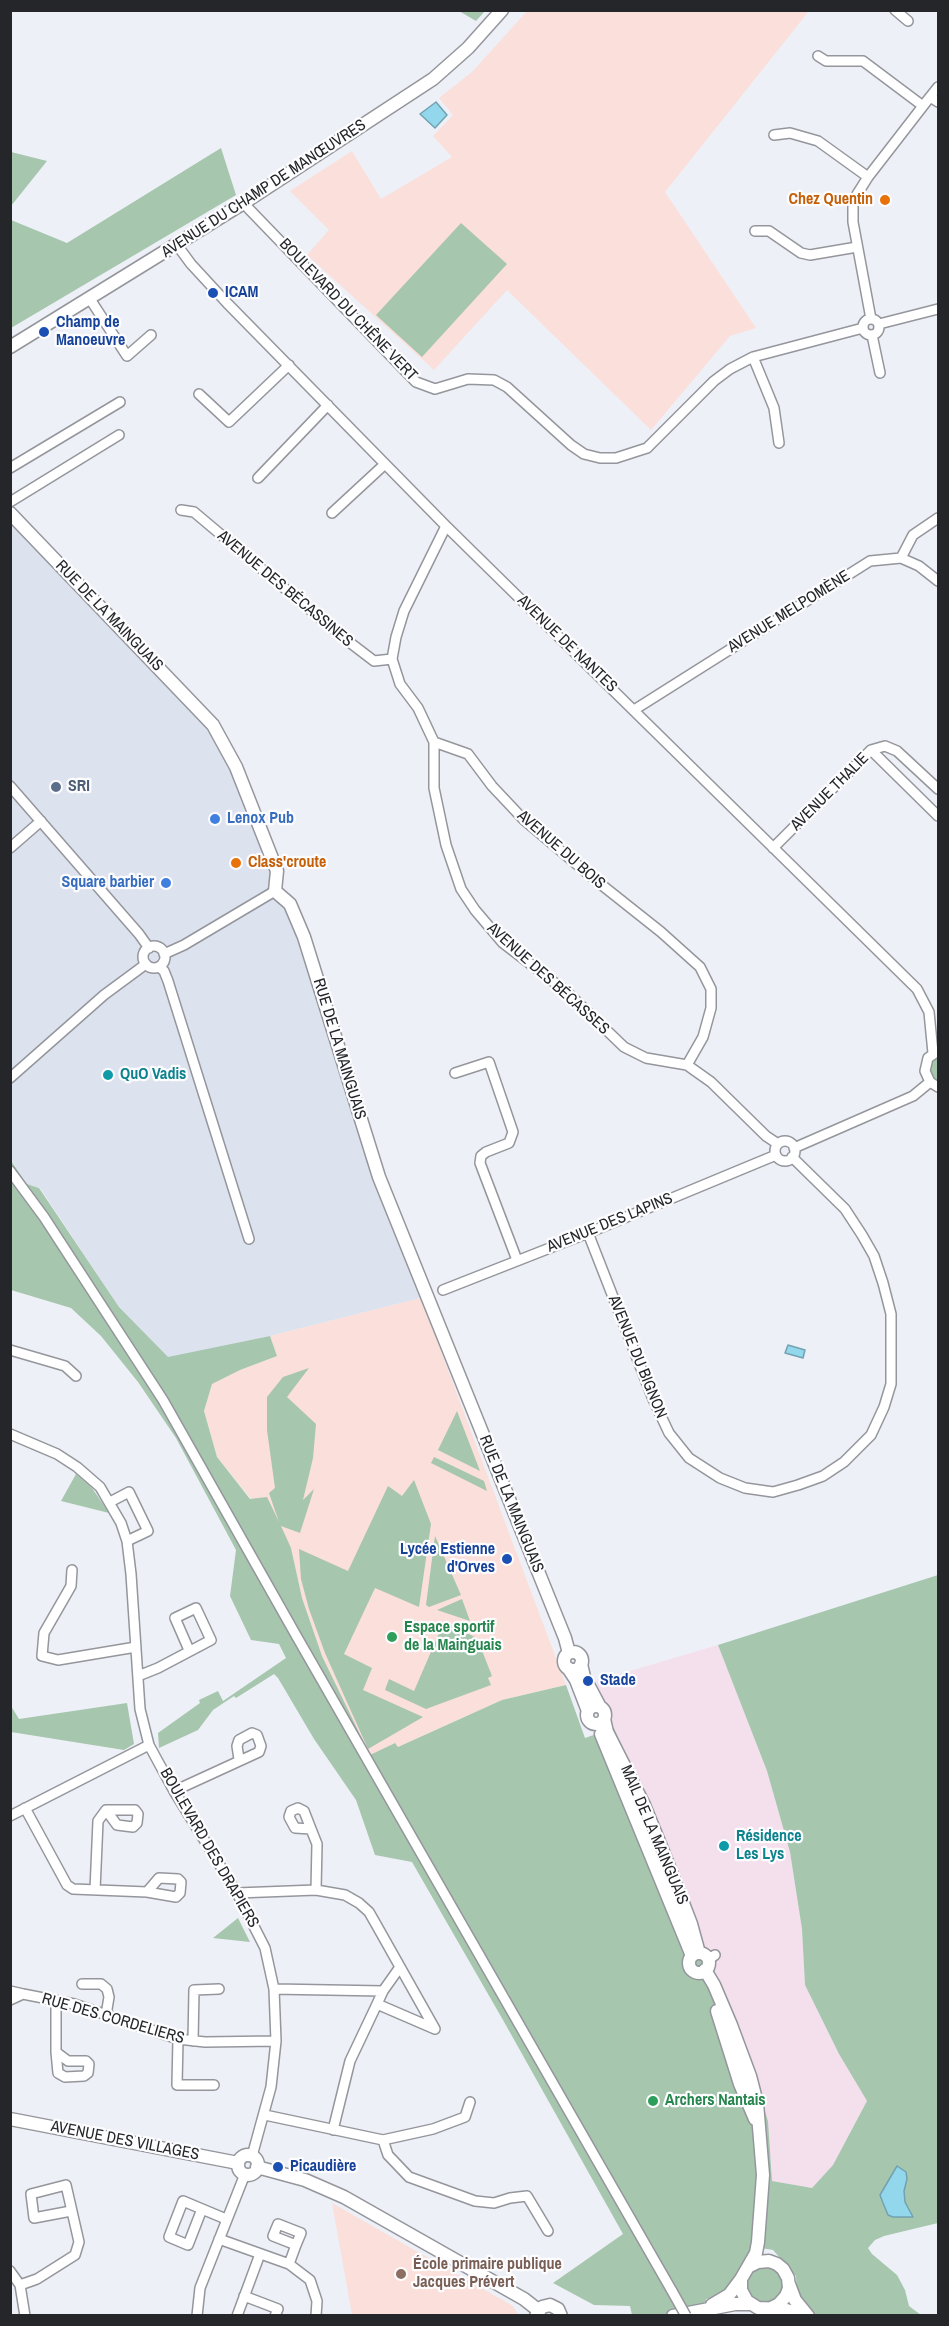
<!DOCTYPE html>
<html>
<head>
<meta charset="utf-8">
<style>
	body { margin:0 }
	#map { position:relative; width:949px; height:2326px; overflow:hidden; background:#eef0f7; font-family:"Archivo Narrow",sans-serif }
	canvas { display:block }
	.frame { position:absolute; inset:0; border:12px solid #252629; pointer-events:none }
</style>
</head>
<body>
<div id="map">
<canvas width="949" height="2326"></canvas>
<div class="frame"></div>
</div>
<script>
const c = document.querySelector('canvas').getContext('2d');
c.lineJoin = 'round';
function fillPath(path, color) { c.fillStyle = color; c.fill(path, 'evenodd'); }
const poly = rows => new Path2D(rows.map(r => 'M' + r).join(''));
function strokePath(path, color, width, dash) { c.strokeStyle = color; c.lineWidth = width; c.lineCap = dash ? 'butt' : 'round'; c.setLineDash(dash || []); c.stroke(path); }
function write(font, color, halo, rows, align = 'center') {
  c.font = font + ' "Archivo Narrow",sans-serif'; c.lineWidth = 4.5; c.setLineDash([]); c.textBaseline = 'middle'; c.strokeStyle = halo; c.fillStyle = color; for (const [text, x, y, turn = 0] of rows) {
    c.save(); c.translate(x, y); c.rotate((+turn || 0) * Math.PI / 180); c.textAlign = isNaN(turn) ? turn : align; if (halo) c.strokeText(text, 0, 0); c.fillText(text, 0, 0); c.restore();
  }
}
fillPath(poly([
	[718,1645,767,1771,790,1852,802,1929,805,1985,839,2054,867,2101,833,2165,812,2188,772,2181,771,2159,740,2043,647,1804,614,1728,596,1681]
]), '#f4dfed');
fillPath(poly([
	[10,511,226,742,274,859,289,916,391,1217,421,1298,270,1336,168,1358,119,1307,40,1188,27,1184,11,1159]
]), '#dde2ef');
fillPath(poly([
	[527,11,809,11,665,192,756,328,730,336,651,430,507,290,434,370,307,255,329,230,290,191,352,151,381,199,452,157,433,136,453,115,439,98,472,72],
	[421,1298,566,1685,502,1700,398,1747,394,1743,370,1756,322,1656,302,1598,291,1548,217,1457,204,1411,212,1384,240,1370,277,1356,270,1336],
	[332,2203,513,2306,518,2315,352,2315]
]), '#fadfdb');
fillPath(poly([
	[459,11,485,11,476,21],
	[221,148,236,195,11,328,11,220,67,243],
	[11,152,47,161,11,206,10,152],
	[461,223,507,264,422,357,376,315],
	[938,1054,938,1084,930,1077,928,1066,930,1061],
	[10,1159,27,1184,39,1188,119,1307,168,1357,270,1336,277,1356,240,1370,212,1384,204,1411,217,1457,250,1499,267,1497,279,1522,269,1493,275,1488,267,1430,267,1397,283,1377,309,1368,287,1397,316,1424,313,1458,303,1500,314,1489,300,1533,281,1526,291,1548,302,1598,322,1656,370,1755,395,1743,398,1747,502,1700,566,1685,585,1738,614,1728,647,1804,755,2081,768,2121,772,2181,812,2188,833,2165,867,2101,839,2054,805,1985,802,1929,790,1852,767,1771,718,1645,938,1575,938,2223,884,2236,875,2240,868,2248,872,2254,897,2275,905,2290,909,2306,921,2315,777,2315,790,2304,797,2292,796,2276,773,2250,761,2248,732,2286,718,2298,706,2299,711,2315,632,2315,630,2306,594,2305,553,2283,623,2234,503,2020,412,1862,375,1855,356,1800,314,1739,278,1678,274,1674,236,1698,234,1696,213,1710,198,1730,159,1748,158,1733,200,1703,199,1700,218,1691,223,1701,286,1658,279,1644,251,1640,230,1596,236,1550,176,1438,138,1382,101,1336,71,1308,11,1290],
	[457,1411,480,1471,438,1450],
	[434,1457,484,1481,487,1491,431,1463],
	[76,1474,92,1488,109,1513,61,1501],
	[414,1480,431,1524,419,1607,375,1588,344,1654,372,1668,363,1690,423,1717,368,1749,325,1653,309,1609,301,1579,299,1549,348,1571,388,1486,402,1496],
	[435,1536,461,1595,429,1607,426,1605],
	[462,1599,470,1621,437,1610],
	[444,1622,477,1638,492,1676,488,1678,491,1685,426,1709,385,1690,389,1679,414,1691],
	[127,1703,134,1744,124,1750,11,1732,11,1706,19,1719],
	[238,1918,250,1942,213,1938],
	'746 2285a19 19 0 1 1 38 0a19 19 0 1 1-38 0Z'
]), '#a6c6ae');
const water = poly([
	[436,102,447,115,435,128,420,114,436,102],
	[788,1345,805,1350,803,1358,785,1353,788,1345],
	[897,2166,906,2172,907,2179,904,2191,905,2202,913,2217,893,2217,888,2215,883,2203,880,2195,897,2166]
]);
fillPath(water, '#93d7ec');
strokePath(water, '#72a2b2', 1.5);
const minor = poly([
	[895,10,908,21],
	[818,56,826,61,863,61,923,106],
	[930,97,938,87],
	[774,135,790,133,818,141,868,177],
	[245,202,248,208,416,382,435,389,468,379,494,380,507,387,571,445,584,454,600,458,616,458,647,448,714,381,730,369,753,357,863,328],
	[755,231,769,231,801,253,810,255,857,247],
	[177,245,191,264,227,303,446,526,917,989,929,1012,933,1053],
	[90,299,127,356,151,335],
	'863 327a8 8 0 1 1 16 0a8 8 0 1 1-16 0Z',
	[871,319,853,222,853,205,856,196,868,177,923,106,930,97,938,102],
	[879,324,938,309],
	[872,335,880,373],
	[753,357,774,408,779,443],
	[199,394,229,422,289,365],
	[10,468,120,402],
	[258,478,328,405],
	[10,502,119,435],
	[181,510,194,512,340,635,374,661,392,659],
	[332,513,385,464],
	[446,526,404,611,396,637,392,659,400,684,418,708,434,742,468,754,492,786,524,820,593,878,661,932,700,967,711,989,711,1008,703,1037,687,1065,711,1082,766,1136,778,1144],
	[901,558,919,566,938,581],
	[634,710,870,561,901,558,913,535,938,518],
	[434,742,434,788,446,845,461,889,475,910,503,943,568,993,624,1047,646,1058,687,1065],
	[871,750,885,746,897,751,938,789],
	[10,786,139,934,149,948],
	[10,848,41,821],
	[773,848,871,750,938,816],
	'143 957a11 11 0 1 1 22 0a11 11 0 1 1-22 0Z',
	[164,954,184,945,275,891],
	[159,967,164,971,168,981,249,1239],
	[938,1051,928,1058,925,1071,930,1082,938,1087],
	[455,1073,489,1062,513,1132,509,1143,486,1152,481,1156,480,1163,517,1260],
	[10,1078,104,995,146,964],
	'775 1151a10 10 0 1 1 20 0a10 10 0 1 1-20 0Z',
	[794,1148,913,1096,930,1082],
	[10,1171,44,1217,163,1400,297,1637,672,2291],
	[588,1233,653,1399,669,1433,689,1458,720,1478,745,1488,773,1492,798,1485,823,1476,844,1462,871,1435,884,1407,891,1384,891,1314,883,1283,874,1256,862,1235,845,1209,792,1157],
	[443,1290,588,1233,776,1155],
	[10,1350,65,1366,76,1376],
	[10,1434,57,1454,77,1467,100,1487,121,1523,127,1541,131,1574,140,1709,149,1745,174,1791,237,1893,265,1948,274,1989,276,2041,271,2087,252,2156],
	[110,1502,129,1492,148,1531,127,1541],
	[72,1570,71,1586,44,1633,42,1656,58,1660,136,1647],
	[138,1676,158,1668,211,1640,196,1608,175,1618,189,1650],
	[174,1791,259,1752,261,1746,257,1735,252,1733,239,1740,237,1746,239,1759],
	[25,1808,67,1885,73,1889,147,1892,159,1878,178,1879,181,1882,180,1893,176,1897,147,1892],
	[10,1816,149,1745],
	[311,1829,295,1828,289,1817,291,1811,298,1808,304,1811,311,1829,317,1844,316,1890],
	[95,1890,98,1821,106,1810,135,1810,138,1814,137,1823,133,1827,117,1825,106,1810],
	[237,1893,316,1890,345,1895,359,1903,369,1912,377,1926,435,2029,377,2004,383,1991,400,1967],
	[708,1960,715,1955],
	[82,1984,101,1984,107,1989,109,1997,106,2015],
	[274,1989,383,1991],
	[10,1991,23,1994,10,2000],
	[23,1994,74,2004,178,2039,205,2042,276,2041],
	[56,2000,56,2052,58,2073,65,2077,84,2076,88,2073,89,2064,86,2061,68,2061,56,2052],
	[178,2039,177,2085,214,2085],
	[193,2041,194,1990,219,1989],
	[265,2115,383,2140,388,2155,409,2177,475,2201,494,2203,510,2198,527,2196,548,2231],
	[333,2130,350,2061,377,2004],
	[383,2140,433,2129,465,2117,470,2102],
	[202,2209,188,2245,169,2237,183,2201,202,2209,226,2219],
	[219,2239,289,2264,310,2280,317,2301,316,2316],
	[289,2264,296,2245,301,2233,278,2224,273,2236,296,2245],
	[10,2271,20,2285,25,2316],
	[20,2285,37,2279,75,2255,79,2242,66,2185,31,2194,34,2218,71,2211],
	[244,2296,278,2309,275,2316],
	[197,2316,200,2288,245,2174],
	[237,2316,260,2254]
]);
const tertiary = poly([
	[10,347,245,202,433,79,468,48,502,10],
	[10,513,213,725,236,767,277,871,275,891,290,904,304,937,379,1177,565,1638,569,1653],
	'564 1661a9 9 0 1 1 18 0a9 9 0 1 1-18 0Z',
	[581,1664,584,1677,600,1707],
	[568,1668,576,1680,588,1711],
	'587 1715a9 9 0 1 1 18 0a9 9 0 1 1-18 0Z',
	[604,1719,607,1732,644,1805,664,1854,691,1924,699,1953],
	[601,1734,692,1956],
	'689 1963a10 10 0 1 1 20 0a10 10 0 1 1-20 0Z',
	[705,1970,714,1985,731,2025,750,2076,757,2103,763,2175,758,2242,756,2253,748,2267],
	[717,2011,740,2084,755,2119],
	[10,2119,238,2163],
	'238 2165a10 10 0 1 1 20 0a10 10 0 1 1-20 0Z',
	[257,2167,305,2180,344,2197,524,2299,538,2310],
	[789,2284,795,2300,808,2316],
	[712,2305,729,2295,741,2279],
	[771,2308,779,2304,786,2296,789,2288,788,2278,783,2269,777,2264,769,2261,758,2262,748,2267,741,2279,741,2290,747,2301,758,2308,783,2309,806,2316],
	[536,2316,542,2307,550,2305,558,2309,561,2316],
	[673,2316,735,2304,750,2304]
]);
strokePath(minor, '#94969c', 12);
strokePath(tertiary, '#94969c', 15);
strokePath(minor, '#fff', 9);
strokePath(tertiary, '#fff', 12);
const minorBridge = poly([
	[672,2291,686,2316]
]);
strokePath(minorBridge, '#94969c', 12, []);
strokePath(minorBridge, '#fff', 9);
for (const [x, y, r, color] of [
	[885,200,6,"#e8710a"],
	[213,293,6,"#1a4fb4"],
	[44,332,6,"#1a4fb4"],
	[56,787,6,"#5c6f8a"],
	[215,819,6,"#3f7fe0"],
	[236,863,6,"#e8710a"],
	[166,883,6,"#3f7fe0"],
	[108,1075,6,"#0f9aa8"],
	[507,1559,6,"#1a4fb4"],
	[392,1637,6,"#2e9e5b"],
	[588,1681,6,"#1a4fb4"],
	[724,1846,6,"#0f9aa8"],
	[653,2101,6,"#2e9e5b"],
	[278,2167,6,"#1a4fb4"],
	[401,2274,6,"#8d6e63"]
]) { const dot = new Path2D(); dot.arc(x, y, r, 0, 2 * Math.PI); c.fillStyle = color; c.fill(dot); strokePath(dot, '#fdfdff', 2); }
write('16px', '#252629', '#fdfdff', [
	["AVENUE DU CHAMP DE MANŒUVRES",264,189,-33],
	["BOULEVARD DU CHÊNE VERT",348,310,46],
	["AVENUE DES BÉCASSINES",285,589,40],
	["AVENUE MELPOMÈNE",789,612,-32],
	["RUE DE LA MAINGUAIS",109,616,46],
	["AVENUE DE NANTES",567,644,44],
	["AVENUE THALIE",830,792,-45],
	["AVENUE DU BOIS",561,850,41],
	["AVENUE DES BÉCASSES",548,979,42],
	["RUE DE LA MAINGUAIS",339,1049,73],
	["AVENUE DES LAPINS",610,1223,-22],
	["AVENUE DU BIGNON",637,1357,68],
	["RUE DE LA MAINGUAIS",511,1504,68],
	["MAIL DE LA MAINGUAIS",654,1835,67],
	["BOULEVARD DES DRAPIERS",209,1848,60],
	["RUE DES CORDELIERS",113,2019,16],
	["AVENUE DES VILLAGES",125,2141,11]
]);
write('bold 16px', '#c56008', '#fdfdff', [
	["Chez Quentin",873,200],
	["Class'croute",248,863,"left"]
], 'right');
write('bold 16px', '#164399', '#fdfdff', [
	["ICAM",225,293],
	["Champ de",56,323],
	["Manoeuvre",56,341],
	["Lycée Estienne",495,1550,"right"],
	["d'Orves",495,1568,"right"],
	["Stade",600,1681],
	["Picaudière",290,2167]
], 'left');
write('bold 16px', '#4e5e75', '#fdfdff', [
	["SRI",68,787]
], 'left');
write('bold 16px', '#366cbe', '#fdfdff', [
	["Lenox Pub",227,819],
	["Square barbier",154,883,"right"]
], 'left');
write('bold 16px', '#0d838f', '#fdfdff', [
	["QuO Vadis",120,1075],
	["Résidence",736,1837],
	["Les Lys",736,1855]
], 'left');
write('bold 16px', '#27864d', '#fdfdff', [
	["Espace sportif",404,1628],
	["de la Mainguais",404,1646],
	["Archers Nantais",665,2101]
], 'left');
write('bold 16px', '#785e54', '#fdfdff', [
	["École primaire publique",413,2265],
	["Jacques Prévert",413,2283]
], 'left');
</script>
</body>
</html>
